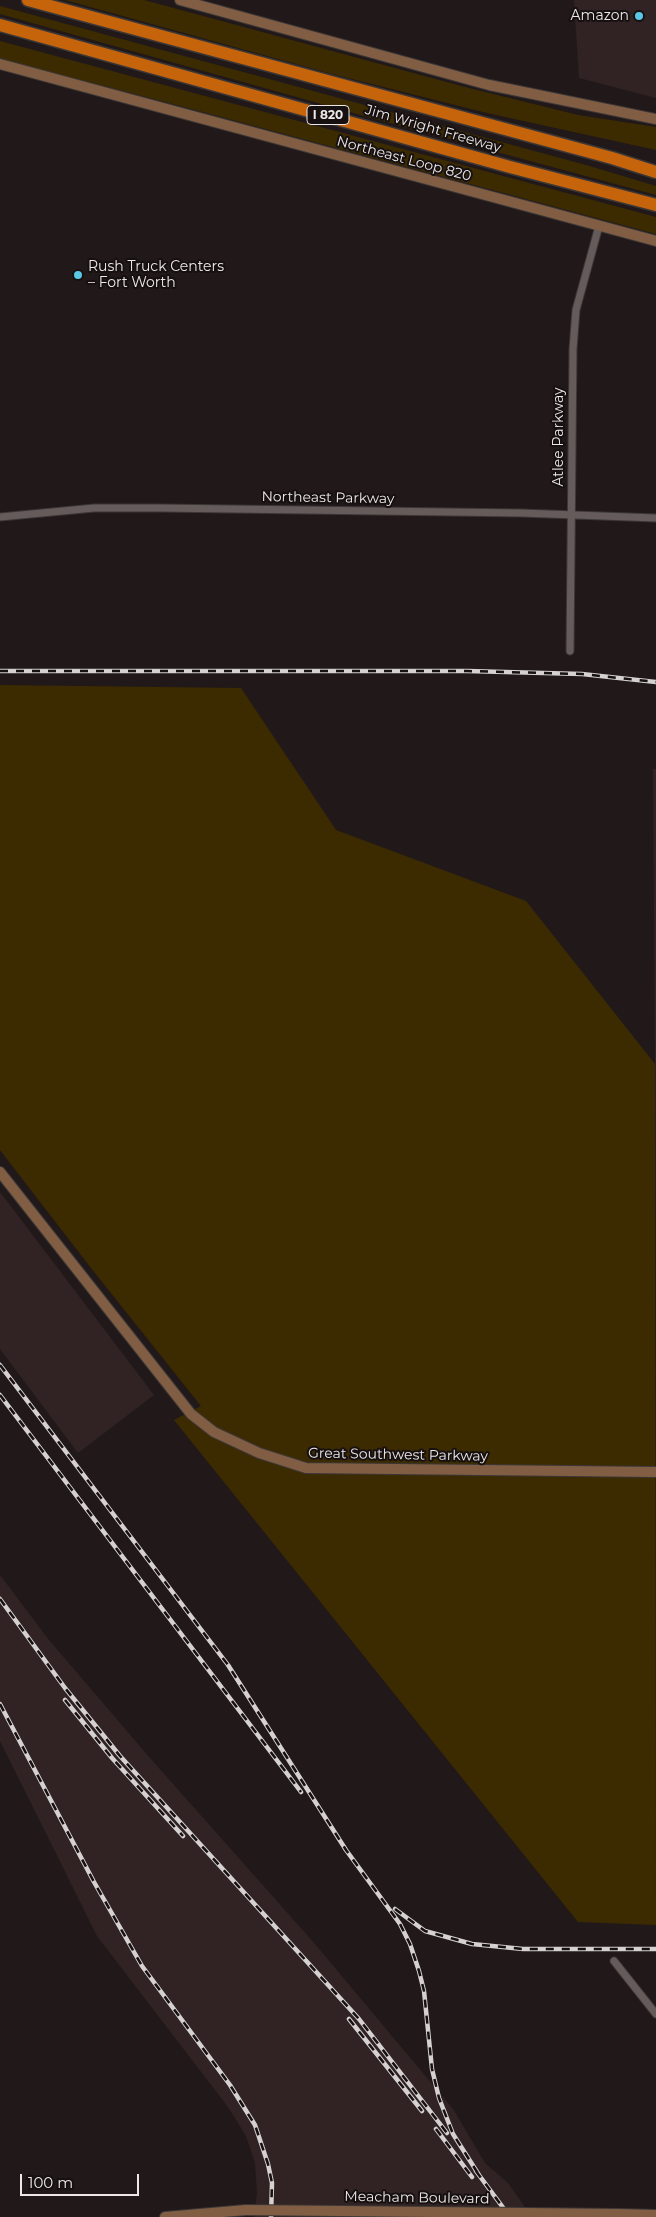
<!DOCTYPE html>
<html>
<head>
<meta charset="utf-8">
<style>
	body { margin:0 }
	#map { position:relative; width:656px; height:2217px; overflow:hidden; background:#211919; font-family:Montserrat,sans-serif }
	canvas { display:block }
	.scale { position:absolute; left:20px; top:2174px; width:119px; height:22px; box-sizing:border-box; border:2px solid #ede8e8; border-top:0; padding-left:6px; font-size:15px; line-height:18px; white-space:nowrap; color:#ede8e8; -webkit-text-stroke:4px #171010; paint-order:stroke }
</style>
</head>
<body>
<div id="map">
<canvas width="656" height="2217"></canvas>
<div class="scale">100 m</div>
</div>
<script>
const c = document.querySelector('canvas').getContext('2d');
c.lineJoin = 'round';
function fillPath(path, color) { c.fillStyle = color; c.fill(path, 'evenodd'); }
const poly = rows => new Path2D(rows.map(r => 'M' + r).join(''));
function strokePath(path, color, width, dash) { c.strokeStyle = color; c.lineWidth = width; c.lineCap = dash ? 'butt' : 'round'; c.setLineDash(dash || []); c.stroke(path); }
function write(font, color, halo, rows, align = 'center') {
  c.font = font + ' Montserrat,sans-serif'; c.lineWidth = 4; c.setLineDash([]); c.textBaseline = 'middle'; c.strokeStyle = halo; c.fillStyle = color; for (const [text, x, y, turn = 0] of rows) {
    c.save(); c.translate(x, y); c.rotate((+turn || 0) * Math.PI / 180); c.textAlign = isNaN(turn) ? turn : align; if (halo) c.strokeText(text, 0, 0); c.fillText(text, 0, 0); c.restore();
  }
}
fillPath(poly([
	[574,0,656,0,656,98,579,78],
	[653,769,656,769,656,1307,655,1064],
	[0,1192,154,1395,78,1453,0,1349],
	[0,1575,49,1640,150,1758,315,1944,453,2109,485,2163,508,2183,532,2217,254,2217,257,2193,255,2163,246,2136,228,2107,97,1936,0,1741]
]), '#312323');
fillPath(poly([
	[65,0,144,0,465,87,578,115,656,127,656,150,487,113,332,74],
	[0,6,586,165,656,186,656,195,375,119,0,14],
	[0,41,656,217,656,234,169,103,0,59],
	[0,685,241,688,336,830,526,901,655,1064,656,1925,578,1922,174,1420,201,1406,91,1268,0,1150]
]), '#3c2b01');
const street = poly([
	[0,517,94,508,161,508,521,513,656,518],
	[570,651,573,349,576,310,599,226],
	[614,1961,656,2014]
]);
const secondary = poly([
	[180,0,489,85,656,119],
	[0,64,656,241],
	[0,1172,191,1414,214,1432,259,1453,306,1468,656,1472],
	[619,2214,656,2215],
	[165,2217,246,2210]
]);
const highway = poly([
	[28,0,612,158,656,172],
	[0,25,510,167,656,205]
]);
strokePath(street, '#3c3737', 9);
strokePath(secondary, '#3c3737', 12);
strokePath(highway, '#3c3737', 15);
strokePath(street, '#645b5a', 7);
strokePath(secondary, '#815e43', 10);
strokePath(highway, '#c6640c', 12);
const rail = poly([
	[0,671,467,671,582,674,656,682],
	[0,1365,228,1665,346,1850,400,1924,410,1944,419,1971,424,1991,432,2069,439,2098,453,2134,479,2175],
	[0,1395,301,1792],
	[0,1599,65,1688,120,1756,359,2019,447,2133],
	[65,1700,112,1758,183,1836],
	[0,1704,94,1882,142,1966,230,2085,255,2125,268,2164,272,2183,271,2217],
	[395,1909,425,1931,472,1944,523,1949,656,1949],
	[349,2019,422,2111],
	[436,2129,472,2177],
	[476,2171,510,2217]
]);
strokePath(rail, '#d6d1d1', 4.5);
strokePath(rail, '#171010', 2.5, [8]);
const secondaryBridge = poly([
	[246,2210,619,2214]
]);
strokePath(secondaryBridge, '#3c3737', 12, []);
strokePath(secondaryBridge, '#815e43', 10);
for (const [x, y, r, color] of [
	[639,16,5,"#5ac8e5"],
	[78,275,5,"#5ac8e5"]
]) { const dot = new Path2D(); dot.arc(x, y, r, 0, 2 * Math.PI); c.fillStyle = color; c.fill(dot); strokePath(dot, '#171010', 2); }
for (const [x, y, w] of [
	[328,115,42]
]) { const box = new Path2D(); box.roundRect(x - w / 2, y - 9.5, w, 19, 4); c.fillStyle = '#171010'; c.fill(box); strokePath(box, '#ede8e8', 1); }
write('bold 12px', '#ede8e8', null, [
	["I 820",328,115]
]);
write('14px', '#ede8e8', '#171010', [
	["Amazon",629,16],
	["Rush Truck Centers",88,267,"left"],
	["– Fort Worth",88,283,"left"]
], 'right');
write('14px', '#ede8e8', '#171010', [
	["Jim Wright Freeway",433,129,16],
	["Northeast Loop 820",404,159,15],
	["Atlee Parkway",559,437,-90],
	["Northeast Parkway",328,498,1],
	["Great Southwest Parkway",398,1455,1],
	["Meacham Boulevard",417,2198,1]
]);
</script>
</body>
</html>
